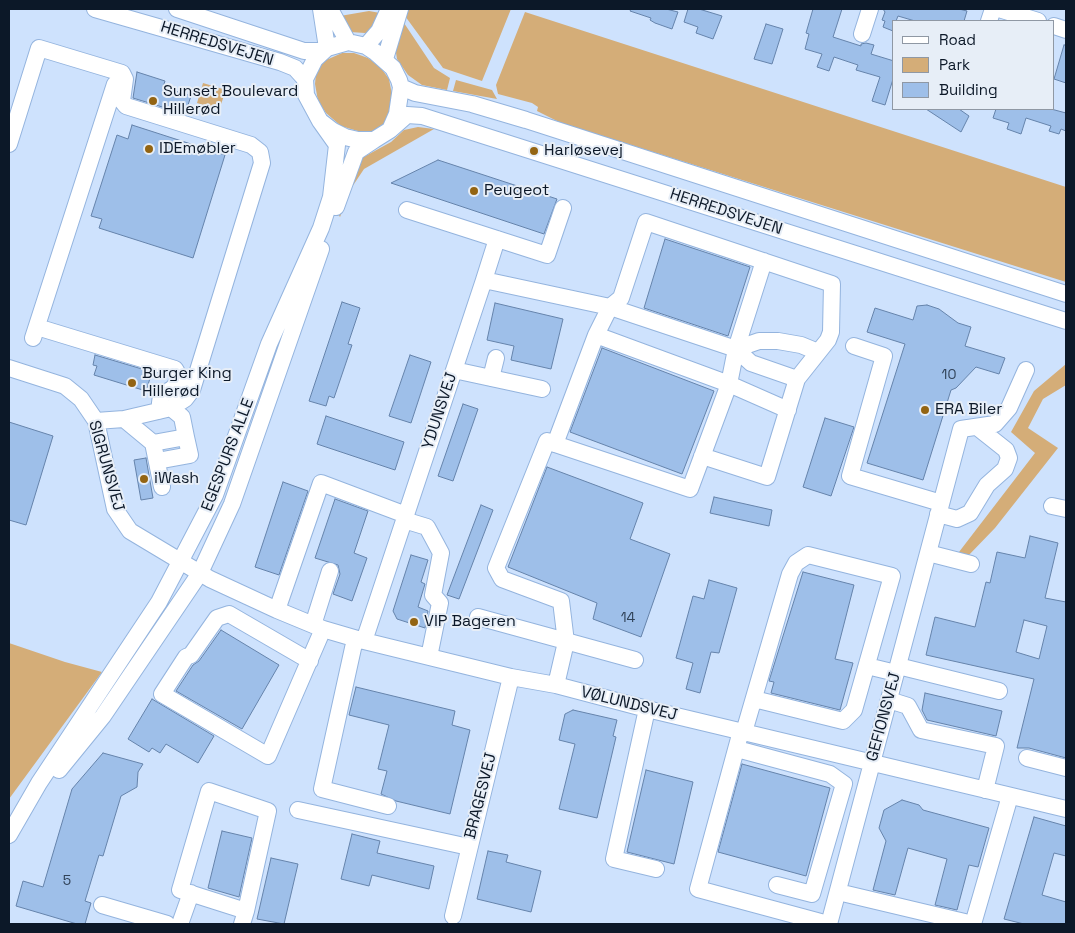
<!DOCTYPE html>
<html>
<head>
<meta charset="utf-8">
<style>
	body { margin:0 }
	#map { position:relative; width:1075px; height:933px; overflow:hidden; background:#cee2fd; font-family:"Space Grotesk",sans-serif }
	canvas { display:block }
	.frame { position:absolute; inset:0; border:10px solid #0c1828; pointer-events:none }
	.legend { position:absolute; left:892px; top:20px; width:162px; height:90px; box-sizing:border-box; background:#e7eef7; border:1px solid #8f98a4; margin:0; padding:6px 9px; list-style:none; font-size:15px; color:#0c1828 }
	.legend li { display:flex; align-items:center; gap:10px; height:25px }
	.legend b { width:25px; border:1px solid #8f98a4 }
</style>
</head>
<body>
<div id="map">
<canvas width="1075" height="933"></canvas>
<div class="frame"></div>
<ul class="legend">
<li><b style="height:6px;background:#fff"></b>Road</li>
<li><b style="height:14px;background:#d4ad78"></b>Park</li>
<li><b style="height:14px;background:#9ebfe9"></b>Building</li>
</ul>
</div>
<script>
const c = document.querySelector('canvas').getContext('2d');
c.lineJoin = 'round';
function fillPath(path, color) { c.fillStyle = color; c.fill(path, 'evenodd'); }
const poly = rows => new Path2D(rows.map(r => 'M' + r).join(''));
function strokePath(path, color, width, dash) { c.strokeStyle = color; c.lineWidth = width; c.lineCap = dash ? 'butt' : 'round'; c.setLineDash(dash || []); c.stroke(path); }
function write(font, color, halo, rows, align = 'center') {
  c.font = font + ' "Space Grotesk",sans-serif'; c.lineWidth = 4; c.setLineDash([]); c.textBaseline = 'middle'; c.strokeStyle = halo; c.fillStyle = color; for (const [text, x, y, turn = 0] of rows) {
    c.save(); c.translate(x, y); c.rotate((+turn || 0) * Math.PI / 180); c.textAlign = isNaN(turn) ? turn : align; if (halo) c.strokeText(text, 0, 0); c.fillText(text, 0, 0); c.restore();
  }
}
fillPath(poly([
	[405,9,511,9,482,81,443,68,405,16],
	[369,11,380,13,370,32,365,33,350,32,340,16],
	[525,12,1066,187,1066,282,561,123,537,111,538,107,532,103,498,94,496,85],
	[404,23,434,68,450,78,447,90,422,85,408,75,397,59,395,46],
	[342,53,354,53,368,58,381,68,389,79,394,105,386,122,373,131,361,132,341,126,326,113,318,101,315,84,316,73,324,61],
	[456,80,492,90,497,99,453,91],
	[203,83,226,90,219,110,197,103],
	[418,127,434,129,364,169,352,187,340,217,338,214,362,158,391,142,404,130],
	[1066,364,1066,385,1043,399,1028,428,1058,448,995,528,967,557,959,552,1035,453,1011,432,1034,391],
	[9,643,65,662,102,672,9,799]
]), '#d4ad78');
const building = poly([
	[631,9,666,9,678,12,672,29,655,23,650,20,651,18,630,11,631,9],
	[688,9,699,9,722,16,713,39,696,33,698,27,684,22,688,9],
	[813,9,842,9,833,37,861,46,861,44,866,43,874,45,871,54,894,61,894,76,885,105,872,101,880,77,856,70,858,65,834,57,829,71,817,67,822,54,805,49,809,34,806,33,813,9],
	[883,9,959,9,967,11,964,21,915,21,898,16,896,21,894,21,893,31,883,27,885,21,882,20,885,12,883,9],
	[766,24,783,29,772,64,754,59,766,24],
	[1064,45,1066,45,1066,83,1054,79,1064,45],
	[137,72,165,81,163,87,191,96,185,114,133,98,137,72],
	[926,109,959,109,969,116,961,132,926,109],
	[996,109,1051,109,1066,113,1066,131,1061,129,1059,134,1049,131,1051,126,1026,118,1021,134,1007,129,1009,123,993,118,996,109],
	[132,125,225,155,193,258,99,228,102,219,91,216,117,135,128,139,132,125],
	[438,160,557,199,544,234,391,183,438,160],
	[665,239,750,267,728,336,644,308,665,239],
	[342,302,360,308,348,344,352,345,334,398,329,396,326,406,309,401,342,302],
	[495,303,563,319,551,369,511,360,514,346,487,340,495,303],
	[927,305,939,309,958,323,971,327,965,346,1005,358,999,374,976,367,956,388,951,390,923,480,867,463,905,344,867,332,875,308,913,320,917,306,927,305],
	[602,348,714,391,682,474,570,432,602,348],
	[95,355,152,372,146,391,94,375,97,366,93,365,95,355],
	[410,355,431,362,411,423,389,416,410,355],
	[463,404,478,409,453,481,438,476,463,404],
	[326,416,404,442,395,470,317,444,326,416],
	[825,418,854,427,831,496,803,487,825,418],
	[9,422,53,436,26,525,9,520,9,422],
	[146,458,153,498,141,500,134,460,146,458],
	[547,467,643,503,630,539,670,554,641,637,593,619,597,603,508,567,547,467],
	[283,482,308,491,279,575,255,567,283,482],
	[714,497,772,510,769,526,710,513,714,497],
	[335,499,368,511,354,553,367,558,352,601,333,594,340,574,338,565,315,558,335,499],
	[481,505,493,510,459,599,447,595,481,505],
	[1030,536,1058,543,1045,598,1066,602,1066,758,1029,748,1017,748,1034,679,926,655,935,617,975,627,986,582,990,583,997,552,1025,558,1030,536],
	[1024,620,1047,626,1039,659,1016,652,1024,620],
	[411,555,428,560,421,582,425,584,418,607,428,611,425,628,397,619,393,611,411,555],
	[803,572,854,585,835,659,853,663,840,710,771,693,774,682,769,681,803,572],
	[709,580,737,588,719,653,711,652,700,693,686,689,693,663,676,658,693,596,704,599,709,580],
	[221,630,279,665,242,729,176,691,193,665,199,661,221,630],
	[356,687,455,711,452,725,470,730,450,814,396,801,381,794,387,771,378,769,389,725,349,715,356,687],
	[925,693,1002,711,996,736,927,720,922,710,925,693],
	[152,699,214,736,198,763,166,744,160,753,152,748,149,752,128,739,152,699],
	[573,710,617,720,613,736,616,737,597,818,559,809,575,744,559,740,565,714,573,710],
	[103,753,143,764,138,772,137,787,121,796,103,856,99,855,85,901,91,903,85,924,77,924,16,906,23,881,43,887,72,789,103,753],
	[742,764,830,788,806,876,718,852,742,764],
	[646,770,693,782,674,864,627,852,646,770],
	[902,800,919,805,923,810,989,828,978,867,969,865,957,910,935,905,947,859,908,848,895,895,873,890,886,841,879,828,884,810,902,800],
	[1034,817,1066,826,1066,856,1054,853,1042,895,1066,902,1066,924,1024,924,1004,919,1034,817],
	[222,831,252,838,239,897,208,888,222,831],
	[352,834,380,841,377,853,434,866,429,889,372,875,369,886,341,879,352,834],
	[488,851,508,855,506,862,541,871,531,912,477,899,488,851],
	[271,858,298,864,284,924,257,919,271,858]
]);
fillPath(building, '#9ebfe9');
strokePath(building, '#6583ab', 1);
const minor = poly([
	[95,9,280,62,295,68,305,79],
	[177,9,304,51,323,51],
	[321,9,327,48],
	[330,9,348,42],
	[999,9,1038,21],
	[989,21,993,9],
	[1054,26,1066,30],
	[862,34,870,9],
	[348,42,366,46,375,52,393,68,399,80,401,87,397,114,390,130,374,140,358,140,345,137,333,131,320,121,306,95,305,79,315,59,327,48,348,42],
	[366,46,379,31,389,9],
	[385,59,400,9],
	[401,87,415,93,472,104,526,120,1066,294],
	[390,130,407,115,422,116,1066,321],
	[9,144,39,48,122,73,125,79,122,101,126,106,251,145,260,152,262,163,192,390,185,399,171,408,124,419,96,421],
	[336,207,356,152,374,140],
	[407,210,547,255,563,208],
	[764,261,736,349,729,384,788,410],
	[484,280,497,239],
	[37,327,175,369,179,376,179,381,172,389,161,395,159,411],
	[33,338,115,84],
	[854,346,884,356,850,476,941,503],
	[736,349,759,341,778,341,801,345,818,352],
	[9,368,65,386,81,399,96,421,115,509,130,531,210,579,277,610,323,629,364,641,511,677,556,685,647,709,1066,809],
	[454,370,542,389],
	[491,378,496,358],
	[124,419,153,443,162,487],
	[153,443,186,437,182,417,171,408],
	[555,444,596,335,729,384,690,489,555,444,547,441,496,568,502,579,561,601,566,642,556,685],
	[702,456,767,477,797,379],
	[157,461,190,455,186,437],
	[1052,506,1066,509],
	[938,514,957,519,970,513,987,485,1005,469,1009,458,1006,450,977,427],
	[404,520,427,527,441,553,433,595,440,603,429,657],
	[928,553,961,429,995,424,1009,408,1026,370],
	[277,610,321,483,406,515],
	[478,617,635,660],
	[313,625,330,571],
	[355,639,322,789,388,806],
	[364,641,484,280,610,307,736,349,751,363,797,379,828,340,831,332,832,284,646,222,621,298,610,307,596,335],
	[310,661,229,614,217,618,191,655,186,657,162,694,268,756,323,629],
	[867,666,896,673],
	[898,666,999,691],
	[889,700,908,706,921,730,996,746,985,790],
	[647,709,614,859,656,869],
	[741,731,698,889,828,924],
	[744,732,790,574,796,563,808,555,892,576,854,710,843,721,754,699],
	[737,749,830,774,844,784,812,894,777,885],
	[1027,758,1066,768],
	[59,770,103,716,200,573,232,504,321,249],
	[298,810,469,847],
	[9,835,39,783,159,602,215,495,269,344,321,228,331,197,337,145,320,121],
	[838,892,973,924,1010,796],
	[102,905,167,924],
	[453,916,511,677],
	[180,924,191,893],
	[242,924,246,911,268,811,209,791,180,890,246,911],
	[829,924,928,553,971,564]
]);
strokePath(minor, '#94b4de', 18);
strokePath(minor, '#fff', 16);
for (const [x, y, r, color] of [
	[153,101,5,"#936412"],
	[149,149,5,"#936412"],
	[534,151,5,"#936412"],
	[474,191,5,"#936412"],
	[132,383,5,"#936412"],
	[925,410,5,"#936412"],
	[144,479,5,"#936412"],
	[414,622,5,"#936412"]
]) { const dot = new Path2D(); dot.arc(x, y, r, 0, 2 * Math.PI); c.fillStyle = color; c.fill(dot); strokePath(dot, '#e7eef7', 2); }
write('14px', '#304258', null, [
	["10",949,375],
	["14",628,618],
	["5",67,881]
]);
write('16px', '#0c1828', '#e7eef7', [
	["HERREDSVEJEN",217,44,17],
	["HERREDSVEJEN",726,212,18],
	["YDUNSVEJ",440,411,-72],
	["EGESPURS ALLE",228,455,-69],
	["SIGRUNSVEJ",106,466,74],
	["VØLUNDSVEJ",629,704,14],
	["GEFIONSVEJ",884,717,-75],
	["BRAGESVEJ",481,796,-76]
]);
write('16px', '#0c1828', '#e7eef7', [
	["Sunset Boulevard",163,92],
	["Hillerød",163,110],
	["IDEmøbler",159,149],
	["Harløsevej",544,151],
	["Peugeot",484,191],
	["Burger King",142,374],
	["Hillerød",142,392],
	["ERA Biler",935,410],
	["iWash",154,479],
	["VIP Bageren",424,622]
], 'left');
</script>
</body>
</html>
